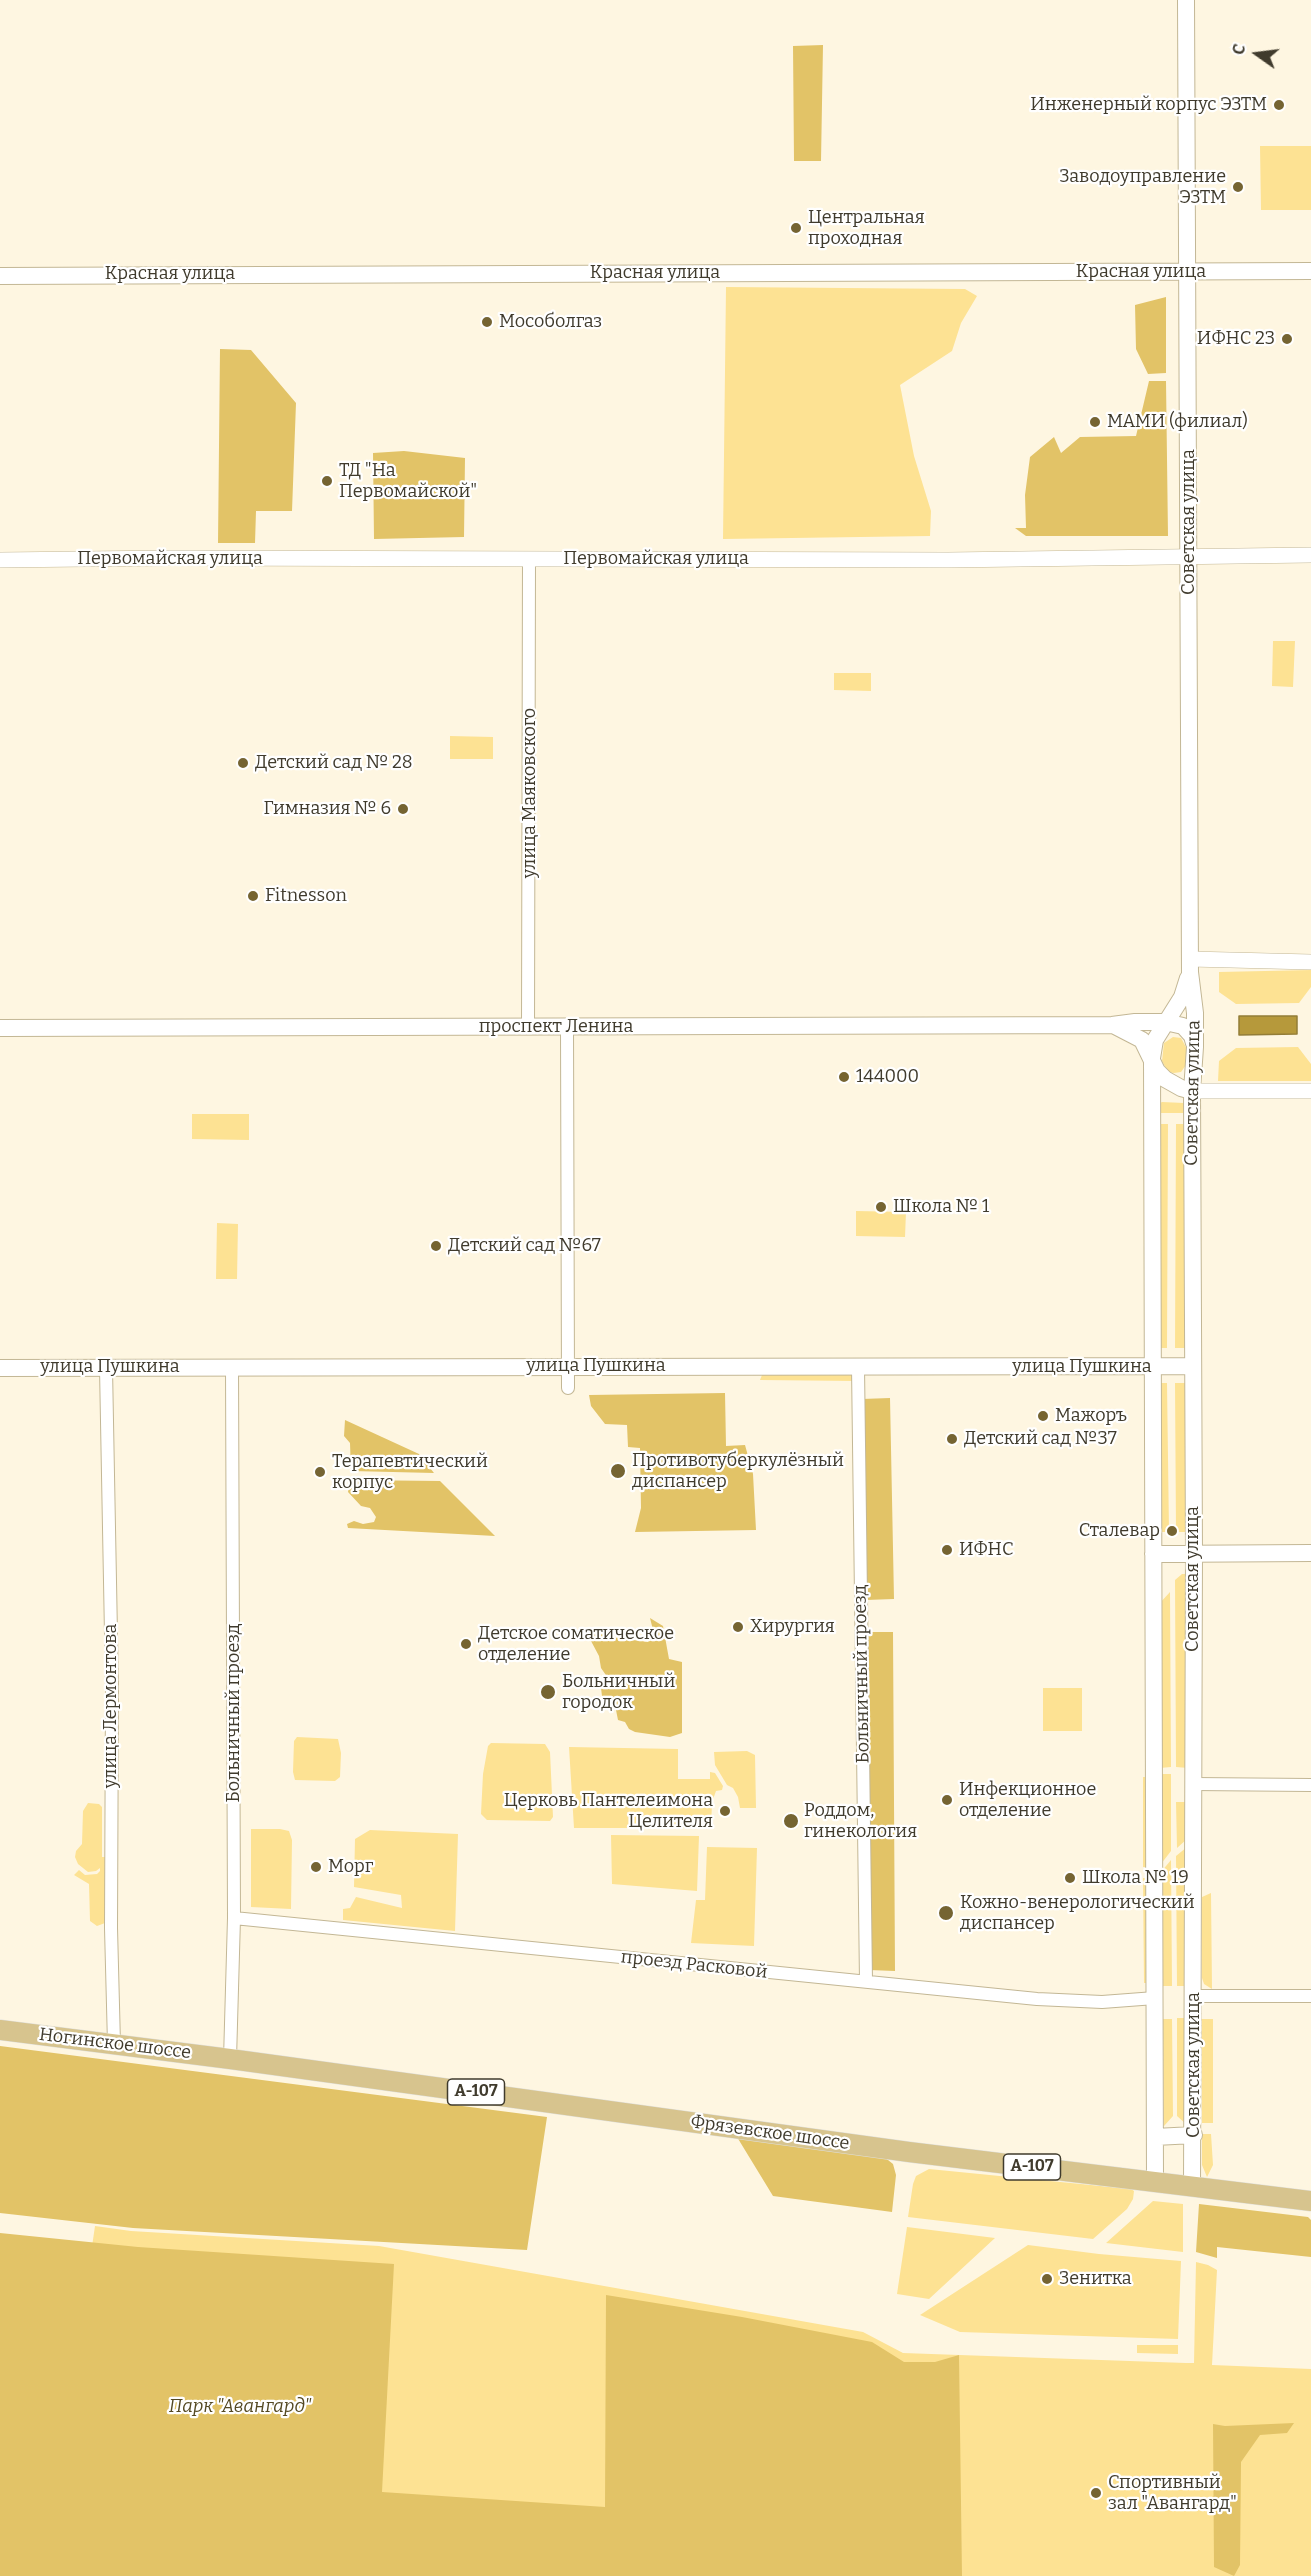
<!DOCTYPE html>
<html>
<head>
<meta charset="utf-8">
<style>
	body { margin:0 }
	#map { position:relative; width:1311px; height:2576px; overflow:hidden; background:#fef6e1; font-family:Bitter,serif }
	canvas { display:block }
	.north { position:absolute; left:1227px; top:24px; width:60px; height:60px; -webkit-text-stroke:4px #fff; paint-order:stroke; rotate:284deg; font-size:16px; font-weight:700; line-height:24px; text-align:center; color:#403b2d }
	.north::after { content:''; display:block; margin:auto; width:21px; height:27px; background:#403b2d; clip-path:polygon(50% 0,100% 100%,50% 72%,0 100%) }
</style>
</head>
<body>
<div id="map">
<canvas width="1311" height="2576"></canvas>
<div class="north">С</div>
</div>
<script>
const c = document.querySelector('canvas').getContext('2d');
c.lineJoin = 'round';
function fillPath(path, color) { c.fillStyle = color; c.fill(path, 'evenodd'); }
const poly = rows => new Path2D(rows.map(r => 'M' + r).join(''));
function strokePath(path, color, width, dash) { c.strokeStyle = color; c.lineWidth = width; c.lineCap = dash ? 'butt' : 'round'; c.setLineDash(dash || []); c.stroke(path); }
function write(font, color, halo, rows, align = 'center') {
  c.font = font + ' Bitter,serif'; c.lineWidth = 4.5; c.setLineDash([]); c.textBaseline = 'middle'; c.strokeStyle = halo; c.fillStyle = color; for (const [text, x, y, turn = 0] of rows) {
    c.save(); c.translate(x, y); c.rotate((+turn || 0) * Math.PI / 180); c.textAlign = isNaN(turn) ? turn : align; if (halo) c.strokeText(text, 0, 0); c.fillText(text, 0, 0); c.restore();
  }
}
fillPath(poly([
	[1260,146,1311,146,1311,210,1261,210],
	[726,287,965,289,977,296,961,323,952,351,900,385,914,456,931,511,930,536,723,539],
	[1273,641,1295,641,1293,687,1272,686],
	[834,673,871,673,871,691,834,690],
	[450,736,493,737,493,759,450,759],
	[1311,970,1311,987,1299,1003,1236,1004,1219,992,1219,972],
	[1173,1037,1181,1038,1187,1049,1186,1065,1181,1072,1174,1073,1168,1072,1162,1061,1164,1043],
	[1298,1047,1311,1064,1311,1081,1218,1081,1219,1061,1236,1048],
	[1162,1102,1184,1103,1186,1113,1158,1113,1160,1103],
	[192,1114,249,1114,249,1140,192,1139],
	[1158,1124,1168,1124,1167,1348,1157,1348],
	[1176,1124,1186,1124,1185,1348,1175,1348],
	[856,1211,906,1212,905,1237,856,1236],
	[217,1223,238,1224,237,1279,216,1279],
	[762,1375,854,1375,856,1381,760,1380],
	[1157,1383,1167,1383,1169,1532,1158,1532],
	[1175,1383,1185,1383,1187,1532,1176,1532],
	[1182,1574,1187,1574,1188,1768,1176,1767,1175,1580],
	[1170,1592,1171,1767,1160,1768,1159,1604],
	[1043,1688,1082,1688,1082,1731,1043,1731],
	[297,1737,338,1739,341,1753,340,1777,335,1781,295,1780,293,1772,294,1741],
	[491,1743,545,1744,550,1752,553,1817,550,1821,487,1820,481,1814,483,1774,488,1746],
	[569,1747,678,1749,678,1779,710,1779,710,1772,715,1773,723,1786,722,1790,716,1791,712,1802,711,1828,574,1828],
	[747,1751,755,1755,756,1808,740,1808,738,1797,733,1788,727,1785,715,1765,714,1752],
	[1160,1774,1171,1774,1171,1851,1161,1864],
	[1143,1777,1146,1777,1146,1867,1143,1867],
	[1176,1802,1187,1802,1187,1839,1177,1848],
	[88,1803,99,1804,102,1807,102,1857,108,1857,105,1923,97,1926,90,1921,89,1884,74,1875,79,1870,85,1875,97,1874,100,1871,100,1868,96,1871,88,1872,78,1864,75,1857,76,1851,82,1844,83,1811],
	[251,1829,280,1829,289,1831,292,1840,291,1909,251,1907],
	[370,1830,458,1834,455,1931,343,1920,343,1909,350,1908,356,1897,402,1908,401,1895,354,1887,355,1839],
	[611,1835,699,1836,697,1891,612,1884],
	[707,1847,757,1848,754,1946,691,1943,696,1900,705,1900],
	[1187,1847,1187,1986,1177,1986,1176,1856],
	[1171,1860,1172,1986,1163,1986,1161,1872],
	[1143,1878,1146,1878,1147,1983,1144,1983],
	[1211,1893,1212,1989,1204,1984,1202,1978,1202,1897],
	[1177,2018,1187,2018,1187,2125,1177,2116],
	[1163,2019,1172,2019,1173,2116,1164,2126],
	[1202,2019,1213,2019,1213,2123,1202,2123],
	[1202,2134,1211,2134,1213,2165,1207,2177,1202,2165],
	[929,2169,1131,2189,1134,2191,1133,2199,1127,2209,1093,2239,908,2217,913,2184,916,2176],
	[1153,2201,1183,2204,1183,2252,1106,2243],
	[95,2226,131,2231,379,2246,863,2332,903,2353,1186,2363,1194,2363,1196,2262,1208,2265,1217,2270,1212,2365,1311,2369,1311,2576,44,2576],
	[907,2227,995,2238,929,2299,897,2294],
	[1028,2245,1099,2254,1181,2261,1178,2339,960,2332,920,2315],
	[1137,2345,1178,2345,1178,2354,1137,2353]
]), '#fde293');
fillPath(poly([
	[823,45,821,161,794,161,793,46],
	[1166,297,1166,373,1148,374,1136,349,1135,305],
	[220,349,251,350,296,403,292,511,256,511,255,543,218,543],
	[1149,381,1166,381,1168,536,1026,536,1015,528,1026,528,1025,495,1030,457,1054,437,1061,453,1080,437,1136,436],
	[404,451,465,458,464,537,374,539,373,453],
	[725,1393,726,1446,745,1445,753,1474,756,1530,635,1532,641,1508,640,1448,628,1447,627,1425,605,1424,591,1406,589,1395],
	[890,1398,894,1599,866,1600,862,1399],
	[345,1420,419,1454,434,1473,351,1471,350,1443,344,1436],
	[350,1480,440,1481,495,1536,348,1528,347,1524,354,1521,363,1524,374,1522,376,1517,370,1508,361,1506,348,1492],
	[650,1618,663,1626,669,1659,682,1662,682,1733,670,1737,635,1732,629,1729,625,1722,618,1720,615,1705,602,1696,601,1688,610,1688,610,1681,601,1668,599,1656,591,1641,592,1630,603,1628,610,1637,648,1642,654,1634],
	[866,1632,893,1632,895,1971,869,1970],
	[0,2046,547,2117,527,2250,133,2228,0,2213],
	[737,2137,883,2156,893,2164,896,2175,892,2212,773,2196],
	[1199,2204,1308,2217,1311,2220,1311,2257,1217,2247,1217,2258,1196,2252],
	[0,2233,138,2247,394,2264,382,2492,605,2507,606,2295,742,2317,872,2342,904,2362,935,2362,959,2355,962,2576,0,2576],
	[1294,2423,1287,2433,1260,2435,1241,2462,1240,2565,1234,2576,1214,2567,1213,2424,1225,2426]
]), '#e2c367');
const water = poly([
	[1239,1016,1297,1016,1297,1034,1239,1035,1239,1016]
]);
fillPath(water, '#b6993b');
strokePath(water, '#937d37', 1.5);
const minor = poly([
	[528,1027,529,558],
	[567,1027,568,1388],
	[858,1367,866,1981],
	[106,1368,112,1688,111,1928,114,2044],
	[1193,1784,1311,1785],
	[234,1918,1037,1999,1102,2002,1155,1998],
	[1194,1996,1311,1996],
	[230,2059,234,1918,232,1367]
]);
const tertiary = poly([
	[0,560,170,558,948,560,1311,555],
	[1190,959,1311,962],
	[1192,1091,1311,1091]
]);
const secondary = poly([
	[1186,0,1190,972,1195,1013,1195,1047,1192,1091,1194,1553,1192,2186],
	[0,276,1311,271],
	[1113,1025,1142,1040,1157,1071,1165,1079,1181,1088,1192,1091],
	[0,1028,1112,1025,1135,1022,1165,1022,1183,1026,1192,1036,1194,1043],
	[0,1368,1192,1366],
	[1153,1554,1311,1553],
	[1155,2137,1194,2135],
	[1155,2181,1152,1058,1155,1040,1182,997,1188,978]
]);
const trunk = poly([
	[0,2030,230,2059,909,2152,1311,2201]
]);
strokePath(minor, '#c3b795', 14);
strokePath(tertiary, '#c3b795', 16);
strokePath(secondary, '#c3b795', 18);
strokePath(trunk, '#e0e0dd', 21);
strokePath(minor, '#fff', 12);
strokePath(tertiary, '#fff', 15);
strokePath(secondary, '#fff', 16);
strokePath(trunk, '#d7c48e', 20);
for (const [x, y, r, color] of [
	[1279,105,6,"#756432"],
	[1238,187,6,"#756432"],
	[796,228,6,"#756432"],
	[487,322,6,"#756432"],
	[1287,339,6,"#756432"],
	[1095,422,6,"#756432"],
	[327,481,6,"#756432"],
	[243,763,6,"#756432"],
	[403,809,6,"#756432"],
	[253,896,6,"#756432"],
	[844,1077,6,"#756432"],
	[881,1207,6,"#756432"],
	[436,1246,6,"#756432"],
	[1043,1416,6,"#756432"],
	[952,1439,6,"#756432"],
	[618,1471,8,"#756432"],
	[320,1472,6,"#756432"],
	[1172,1531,6,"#756432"],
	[947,1550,6,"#756432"],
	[738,1627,6,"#756432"],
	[466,1644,6,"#756432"],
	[548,1692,8,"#756432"],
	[947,1800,6,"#756432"],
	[725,1811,6,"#756432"],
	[791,1821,8,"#756432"],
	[316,1867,6,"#756432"],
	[1070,1878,6,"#756432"],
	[946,1913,8,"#756432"],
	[1047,2279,6,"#756432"],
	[1096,2493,6,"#756432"]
]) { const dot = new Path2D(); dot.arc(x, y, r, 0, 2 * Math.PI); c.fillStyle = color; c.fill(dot); strokePath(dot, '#fff', 2); }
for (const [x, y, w] of [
	[476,2092,57],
	[1032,2167,57]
]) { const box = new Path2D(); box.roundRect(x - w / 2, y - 13, w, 26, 4.5); c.fillStyle = '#fff'; c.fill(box); strokePath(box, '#403b2d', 1.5); }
write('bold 16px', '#403b2d', null, [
	["А-107",476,2092],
	["А-107",1032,2167]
]);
write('18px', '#403b2d', '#fff', [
	["Инженерный корпус ЭЗТМ",1267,105,"right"],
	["Заводоуправление",1226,177,"right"],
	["ЭЗТМ",1226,198,"right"],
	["Центральная",808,218],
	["проходная",808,239],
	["Мособолгаз",499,322],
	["ИФНС 23",1275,339,"right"],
	["МАМИ (филиал)",1107,422],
	["ТД \"На",339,471],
	["Первомайской\"",339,492],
	["Детский сад № 28",255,763],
	["Гимназия № 6",391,809,"right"],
	["Fitnesson",265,896],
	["144000",856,1077],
	["Школа № 1",893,1207],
	["Детский сад №67",448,1246],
	["Мажоръ",1055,1416],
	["Детский сад №37",964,1439],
	["Противотуберкулёзный",632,1461],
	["диспансер",632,1482],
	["Терапевтический",332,1462],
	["корпус",332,1483],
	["Сталевар",1160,1531,"right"],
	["ИФНС",959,1550],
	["Хирургия",750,1627],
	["Детское соматическое",478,1634],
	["отделение",478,1655],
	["Больничный",562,1682],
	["городок",562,1703],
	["Инфекционное",959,1790],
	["отделение",959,1811],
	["Церковь Пантелеимона",713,1801,"right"],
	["Целителя",713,1822,"right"],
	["Роддом,",804,1811],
	["гинекология",804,1832],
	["Морг",328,1867],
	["Школа № 19",1082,1878],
	["Кожно-венерологический",960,1903],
	["диспансер",960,1924],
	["Зенитка",1059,2279],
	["Спортивный",1108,2483],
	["зал \"Авангард\"",1108,2504]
], 'left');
write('18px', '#403b2d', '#fff', [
	["Красная улица",1141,272],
	["Красная улица",655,273],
	["Красная улица",170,274],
	["Советская улица",1189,522,-90],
	["Первомайская улица",170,559],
	["Первомайская улица",656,559],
	["улица Маяковского",530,793,-90],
	["проспект Ленина",556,1027],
	["Советская улица",1193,1093,-89],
	["улица Пушкина",596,1366],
	["улица Пушкина",110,1367],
	["улица Пушкина",1082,1367],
	["Советская улица",1193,1579,-90],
	["Больничный проезд",862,1674,-91],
	["улица Лермонтова",111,1706,-90],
	["Больничный проезд",234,1713,-90],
	["проезд Расковой",694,1965,6],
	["Ногинское шоссе",115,2044,7],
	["Советская улица",1194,2065,-90],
	["Фрязевское шоссе",770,2133,8]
]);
write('italic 18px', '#544821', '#fff', [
	["Парк \"Авангард\"",240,2407]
]);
</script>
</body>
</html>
